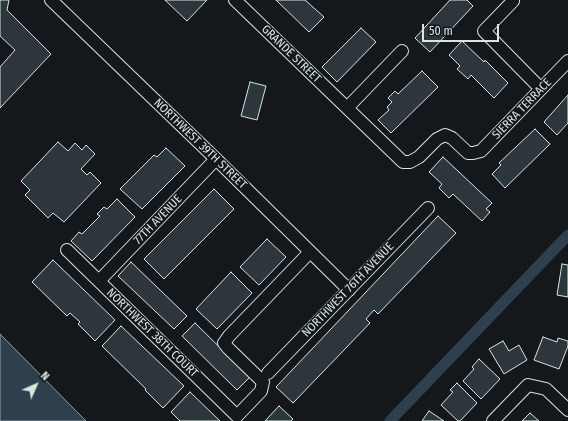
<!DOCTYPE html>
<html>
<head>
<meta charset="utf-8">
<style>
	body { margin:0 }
	#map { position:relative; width:568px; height:421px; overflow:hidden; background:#14181c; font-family:"Fira Sans Condensed",sans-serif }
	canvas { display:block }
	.north { position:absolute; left:16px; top:365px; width:40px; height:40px; -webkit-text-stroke:3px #14181c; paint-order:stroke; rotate:45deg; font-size:11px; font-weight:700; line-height:16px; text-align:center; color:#d8e6dc }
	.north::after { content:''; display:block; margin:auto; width:14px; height:18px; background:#d8e6dc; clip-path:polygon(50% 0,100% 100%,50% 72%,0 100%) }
	.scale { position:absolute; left:422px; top:24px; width:77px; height:18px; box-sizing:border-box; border:2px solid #d8e6dc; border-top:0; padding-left:5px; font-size:12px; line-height:14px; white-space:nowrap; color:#d8e6dc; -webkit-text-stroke:3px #14181c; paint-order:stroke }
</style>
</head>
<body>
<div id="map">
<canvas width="568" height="421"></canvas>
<div class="north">N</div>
<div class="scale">50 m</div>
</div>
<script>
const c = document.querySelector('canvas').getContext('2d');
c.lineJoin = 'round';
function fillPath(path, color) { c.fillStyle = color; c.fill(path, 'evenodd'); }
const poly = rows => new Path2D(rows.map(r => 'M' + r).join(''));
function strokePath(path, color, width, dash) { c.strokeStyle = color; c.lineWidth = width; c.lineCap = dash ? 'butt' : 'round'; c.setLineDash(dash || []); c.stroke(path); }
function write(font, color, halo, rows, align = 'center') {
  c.font = font + ' "Fira Sans Condensed",sans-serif'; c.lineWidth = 3; c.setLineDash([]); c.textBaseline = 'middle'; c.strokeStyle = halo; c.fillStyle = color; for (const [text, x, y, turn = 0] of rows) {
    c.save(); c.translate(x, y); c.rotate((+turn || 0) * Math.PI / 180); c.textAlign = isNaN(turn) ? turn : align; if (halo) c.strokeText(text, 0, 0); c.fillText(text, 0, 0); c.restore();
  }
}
const water = poly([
	[0,334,86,421,0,421,0,334]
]);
fillPath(water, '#2f3f4d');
strokePath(water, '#939e99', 1);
strokePath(poly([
	[390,421,568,235]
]), '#2f3f4d', 11);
const building = poly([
	[0,0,9,0,7,10,51,54,0,108,0,67,15,50,0,36,0,0],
	[165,0,207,0,187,21,165,0],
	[276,0,305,0,324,17,309,32,276,0],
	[450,0,467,0,473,6,430,52,415,38,450,0],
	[361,28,376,42,337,82,322,67,361,28],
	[462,41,484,62,485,60,508,83,494,98,471,75,468,79,457,69,460,66,449,55,462,41],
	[422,71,438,87,391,133,378,120,389,110,387,107,392,102,388,98,395,91,398,94,422,71],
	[250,82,266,86,257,120,241,116,250,82],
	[568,95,568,123,557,135,544,122,568,95],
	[535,129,550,144,505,188,492,174,501,165,499,163,535,129],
	[58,142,68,151,75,143,82,150,86,145,95,154,81,169,87,175,90,172,101,183,64,222,53,213,48,218,25,195,30,190,21,181,58,142],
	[166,148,185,166,142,209,120,189,154,155,157,157,166,148],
	[443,157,492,203,486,209,490,212,482,221,453,194,449,198,439,188,442,184,429,172,443,157],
	[214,189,234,209,164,279,144,259,214,189],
	[117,199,135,217,92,261,71,241,79,232,82,234,100,216,97,214,104,207,107,209,117,199],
	[438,216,456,233,378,314,374,310,366,319,370,323,293,403,276,387,438,216],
	[267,239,286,257,259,285,240,267,267,239],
	[53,260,115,320,95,341,78,324,80,322,70,313,67,316,32,282,53,260],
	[131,262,187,316,174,329,118,276,131,262],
	[562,264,568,265,568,297,557,295,562,264],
	[231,272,252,293,217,329,196,309,231,272],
	[195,323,250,377,237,390,182,336,195,323],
	[121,326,184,386,163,408,145,390,146,389,102,346,121,326],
	[543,337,557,342,558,338,568,341,568,346,559,369,534,360,543,337],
	[503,341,509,351,519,345,527,360,504,374,489,349,503,341],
	[479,359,500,379,481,399,463,381,474,369,472,367,479,359],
	[457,383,477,403,460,421,458,421,441,405,453,392,450,390,457,383],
	[190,392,220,421,180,421,171,412,190,392],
	[279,406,293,419,291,421,265,421,279,406],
	[429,411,444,421,422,421,429,411],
	[530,413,539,421,522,421,530,413]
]);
fillPath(building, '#2c363c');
strokePath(building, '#d8e6dc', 1);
const minor = poly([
	[51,0,216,159,349,290],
	[235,0,403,162,410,162,419,157,437,139,445,135,452,138,468,153,473,153,481,151,568,61],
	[513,0,513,1,484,31,541,89],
	[347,108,402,51],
	[67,250,237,416,261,391,263,382,228,348,224,343,229,336,310,252],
	[99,281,216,159],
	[268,373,428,208],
	[493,421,528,385,546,389,568,410]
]);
strokePath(minor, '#d8e6dc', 14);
strokePath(minor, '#14181c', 12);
write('12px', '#d8e6dc', '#14181c', [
	["GRANDE STREET",291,54,44],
	["SIERRA TERRACE",522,109,-46],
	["NORTHWEST 39TH STREET",200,144,44],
	["77TH AVENUE",158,220,-46],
	["NORTHWEST 76TH AVENUE",348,290,-46],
	["NORTHWEST 38TH COURT",152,333,44]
]);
</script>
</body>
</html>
